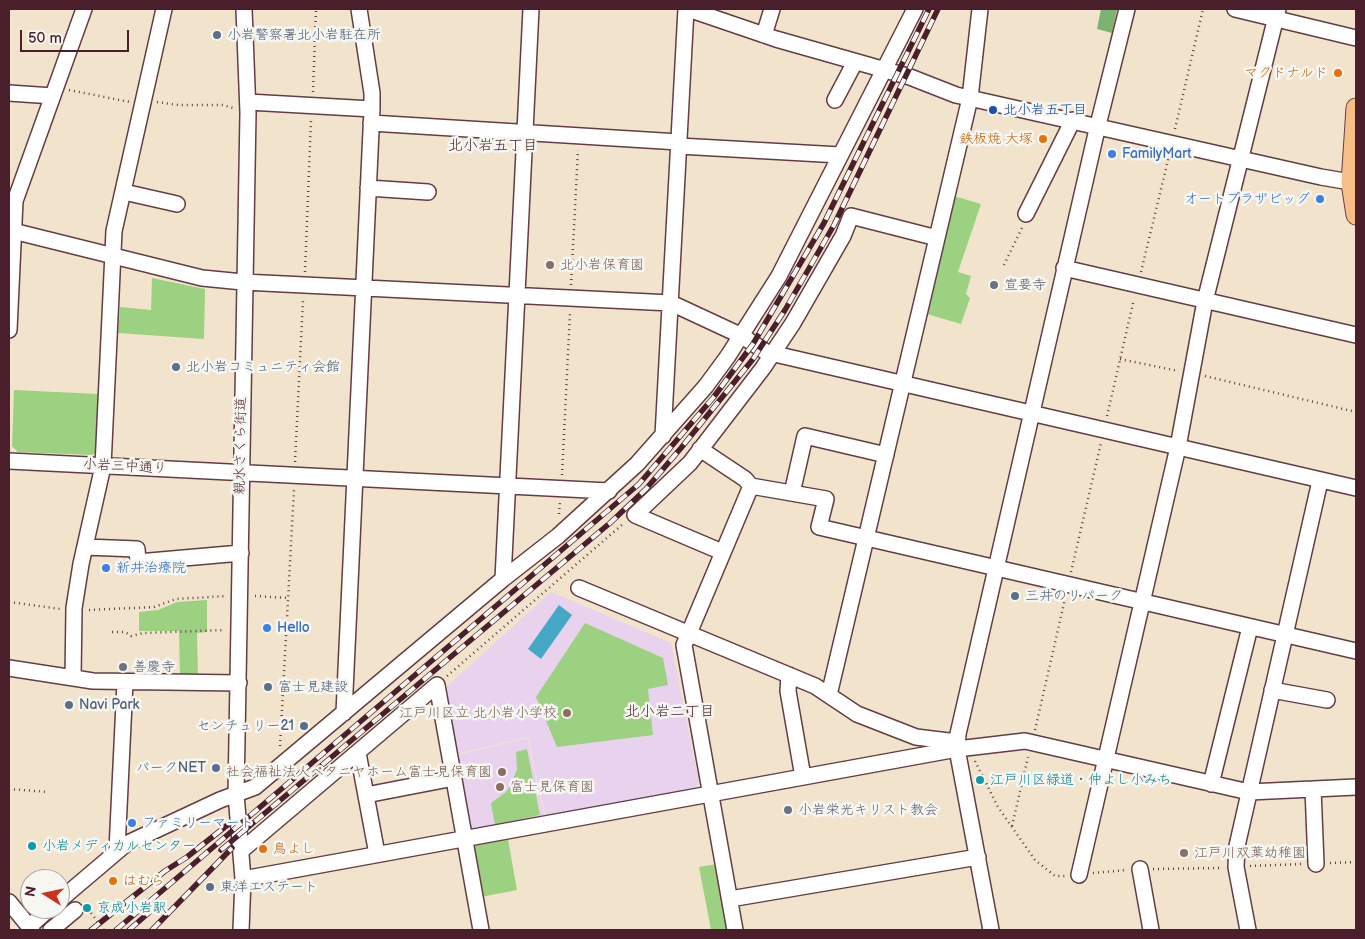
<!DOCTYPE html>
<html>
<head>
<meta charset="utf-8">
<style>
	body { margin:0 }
	#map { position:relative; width:1365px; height:939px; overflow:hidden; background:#f2e4cc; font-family:"Balsamiq Sans",sans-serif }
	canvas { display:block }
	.frame { position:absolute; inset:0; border:10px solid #4a1f2b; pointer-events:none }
	.north { position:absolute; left:20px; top:869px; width:50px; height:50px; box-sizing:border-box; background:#f6f6f2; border:1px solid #b1a0a2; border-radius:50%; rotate:280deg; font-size:14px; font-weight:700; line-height:20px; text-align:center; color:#4a1f2b }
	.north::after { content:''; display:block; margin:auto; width:18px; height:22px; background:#c8321e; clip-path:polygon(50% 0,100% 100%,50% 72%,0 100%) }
	.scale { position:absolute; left:20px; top:30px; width:109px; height:22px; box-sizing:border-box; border:2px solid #4a1f2b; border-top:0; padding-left:6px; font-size:15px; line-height:18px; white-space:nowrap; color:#4a1f2b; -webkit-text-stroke:4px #f6f6f2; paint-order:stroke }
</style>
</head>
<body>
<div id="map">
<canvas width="1365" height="939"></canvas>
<div class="frame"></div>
<div class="north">N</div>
<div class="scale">50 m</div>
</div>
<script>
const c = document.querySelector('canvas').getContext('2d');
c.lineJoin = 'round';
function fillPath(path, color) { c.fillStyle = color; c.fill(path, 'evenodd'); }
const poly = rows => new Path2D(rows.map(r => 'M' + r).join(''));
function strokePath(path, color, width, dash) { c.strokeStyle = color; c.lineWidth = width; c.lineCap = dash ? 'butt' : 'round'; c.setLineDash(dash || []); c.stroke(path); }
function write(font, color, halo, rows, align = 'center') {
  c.font = font + ' "Balsamiq Sans","Klee One",sans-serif'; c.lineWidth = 5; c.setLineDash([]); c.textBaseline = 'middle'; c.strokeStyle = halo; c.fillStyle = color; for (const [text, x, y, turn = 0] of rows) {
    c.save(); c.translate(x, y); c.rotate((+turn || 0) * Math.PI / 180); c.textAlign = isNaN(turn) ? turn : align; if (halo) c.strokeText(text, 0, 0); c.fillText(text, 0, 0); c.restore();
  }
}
fillPath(poly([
	[551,592,671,643,699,782,695,789,546,818,528,737,456,754,444,689],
	[527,738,545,818,471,833,457,755]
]), '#e9d2ed');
fillPath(poly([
	[954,196,981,204,958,272,971,276,966,294,970,298,961,324,927,314],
	[152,278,205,289,204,339,118,333,120,307,151,310],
	[14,390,99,394,96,452,92,455,18,452,12,446],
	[207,600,207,632,197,633,198,677,180,677,179,631,139,631,139,612,158,610,177,602],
	[585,623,663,658,668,685,648,689,653,735,557,747,536,697],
	[527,749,540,815,495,825,491,803,506,792,511,785,517,769,516,752],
	[508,839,517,890,481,897,472,846],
	[717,864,729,930,711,930,699,867]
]), '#9cd182');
fillPath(poly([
	[1101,9,1117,9,1112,33,1097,29]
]), '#7db370');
fillPath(poly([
	[559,605,572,615,541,659,528,649]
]), '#45a8c5');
const minor = poly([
	[688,9,776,39,910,77,956,95,1321,177,1356,183],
	[1235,9,1356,38],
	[764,35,772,9],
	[9,93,53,96],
	[835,100,855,62],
	[248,102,372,109],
	[371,123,679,142],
	[679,146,840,155],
	[368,188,428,192],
	[124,192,177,204],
	[1026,214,1073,120],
	[13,231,202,278,243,282,671,303,742,336,766,352,1356,488],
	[1064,268,1356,335],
	[9,330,15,201,84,9],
	[663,436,686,9],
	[700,449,745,479,751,486],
	[9,461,609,491],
	[792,493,805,436,886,455],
	[85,547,137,549,138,562,241,553],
	[722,552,635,515,690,463,763,368,793,323,843,236,851,216,937,238,970,98,980,9],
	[503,579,531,9],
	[579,588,815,686,857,714,916,737,957,742],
	[9,668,93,681,239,683],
	[789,675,788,691,803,777],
	[73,678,74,608,81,564,103,466,114,231,164,9],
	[1272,690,1327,700],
	[829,695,937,238],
	[344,713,372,109,372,93,359,9],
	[358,753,377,854],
	[1211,784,1250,627],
	[1313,789,1316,864],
	[366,795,454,778],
	[117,850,125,682],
	[242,850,437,685,481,930],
	[1140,869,1151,930],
	[1079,875,1178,447,1205,301,1278,9],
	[243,879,957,749,1025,741,1249,792,1356,787],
	[730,899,978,857],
	[60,900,126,844,220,800,255,787,503,579,558,536,637,464,706,386,728,356,779,276,915,9],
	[9,902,32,930],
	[30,926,49,909],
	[51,930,75,910],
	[241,930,243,879,236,794,248,113,244,9],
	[735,930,684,645,751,486,826,499,819,527,1356,651],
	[991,930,957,749,958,734,1098,125,1127,9],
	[1248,930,1236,867,1237,846,1320,481]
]);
const major = poly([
	[1356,108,1351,183,1356,215]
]);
strokePath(minor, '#633d43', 18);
strokePath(major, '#633d43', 21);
strokePath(poly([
	[69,90,130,102],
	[313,92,316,9],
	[157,102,178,105,223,105,233,108],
	[1175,129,1203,9],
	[1004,265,1022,228],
	[305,272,311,120],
	[1141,272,1169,156],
	[571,285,578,150],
	[1120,359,1178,371],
	[1205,376,1356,412],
	[1107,416,1134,299],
	[295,462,303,300],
	[562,475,570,313],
	[559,514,560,502],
	[1071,572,1101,443],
	[255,596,288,598],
	[9,602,61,609],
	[89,610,154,607,176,599,227,596],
	[112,632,125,632,131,636,144,633,225,630],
	[447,676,623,524],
	[1035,730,1065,599],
	[280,746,294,490],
	[975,761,998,807,1035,860,1055,876,1065,876],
	[9,789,48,792],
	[1012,826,1028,757],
	[1330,863,1356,862],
	[1250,866,1302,864],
	[1153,869,1222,868],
	[1093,873,1127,870]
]), '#633d43', 2.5, [1, 4]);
strokePath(minor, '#fff', 15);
strokePath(major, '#f7be87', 19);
const rail = poly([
	[221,850,610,523,646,489,681,448,753,359,785,310,834,225,938,9],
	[91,930,165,871,187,857,230,823],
	[116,930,639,484,713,398,753,344,824,223,929,9],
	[129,930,153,909],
	[152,930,232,848]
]);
strokePath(rail, '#4a1f2b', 5.5);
strokePath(rail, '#f6f6f2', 4, [11]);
strokePath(poly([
	[91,913,104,930]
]), '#633d43', 2.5, [1, 4]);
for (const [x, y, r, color] of [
	[217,35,5,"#5c6f8a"],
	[1338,73,5,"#e8710a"],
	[993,110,5,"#1a4fb4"],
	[1043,139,5,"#e8710a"],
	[1112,154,5,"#3f7fe0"],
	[1320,199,5,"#3f7fe0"],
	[550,265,5,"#8d6e63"],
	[994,285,5,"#6b7280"],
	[176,367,5,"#5c6f8a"],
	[106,568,5,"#3f7fe0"],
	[1015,596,5,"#5c6f8a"],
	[267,628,5,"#3f7fe0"],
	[123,667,5,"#6b7280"],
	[268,687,5,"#5c6f8a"],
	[69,705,5,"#5c6f8a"],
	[567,713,5,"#8d6e63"],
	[304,726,5,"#5c6f8a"],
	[216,768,5,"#5c6f8a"],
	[502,772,5,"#8d6e63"],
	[980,780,5,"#0f9aa8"],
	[500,787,5,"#8d6e63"],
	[788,810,5,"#6b7280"],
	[132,823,5,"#3f7fe0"],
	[32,846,5,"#0f9aa8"],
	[263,849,5,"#e8710a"],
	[1184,853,5,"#8d6e63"],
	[113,881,5,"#e8710a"],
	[210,887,5,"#5c6f8a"],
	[87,908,5,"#0f9aa8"]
]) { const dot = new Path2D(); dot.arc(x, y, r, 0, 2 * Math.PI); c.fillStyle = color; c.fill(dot); strokePath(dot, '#f6f6f2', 2); }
write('14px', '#4e5e75', '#f6f6f2', [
	["小岩警察署北小岩駐在所",227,35],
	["北小岩コミュニティ会館",186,367],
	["三井のリパーク",1025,596],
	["富士見建設",278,687],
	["Navi Park",79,705],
	["センチュリー21",294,726,"right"],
	["パークNET",206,768,"right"],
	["東洋エステート",220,887]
], 'left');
write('14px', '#c56008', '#f6f6f2', [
	["マクドナルド",1328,73],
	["鉄板焼 大塚",1033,139],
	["鳥よし",273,849,"left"],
	["はむら",123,881,"left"]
], 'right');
write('14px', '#164399', '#f6f6f2', [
	["北小岩五丁目",1003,110]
], 'left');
write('14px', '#366cbe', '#f6f6f2', [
	["FamilyMart",1122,154],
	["オートプラザビッグ",1310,199,"right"],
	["新井治療院",116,568],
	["Hello",277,628],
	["ファミリーマート",142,823]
], 'left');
write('14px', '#785e54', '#f6f6f2', [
	["北小岩保育園",560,265],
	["江戸川区立 北小岩小学校",557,713,"right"],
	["社会福祉法人ベタニヤホーム富士見保育園",492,772,"right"],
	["富士見保育園",510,787],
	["江戸川双葉幼稚園",1194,853]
], 'left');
write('14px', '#5b616d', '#f6f6f2', [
	["宣要寺",1004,285],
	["善慶寺",133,667],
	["小岩栄光キリスト教会",798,810]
], 'left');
write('14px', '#4a1f2b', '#f6f6f2', [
	["親水さくら街道",241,446,-89],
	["小岩三中通り",125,467,3]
]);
write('14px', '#0d838f', '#f6f6f2', [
	["江戸川区緑道・仲よし小みち",990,780],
	["小岩メディカルセンター",42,846],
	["京成小岩駅",97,908]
], 'left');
write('15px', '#4a1f2b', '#f6f6f2', [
	["北小岩五丁目",493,146],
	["北小岩二丁目",670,712]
]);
</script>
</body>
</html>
